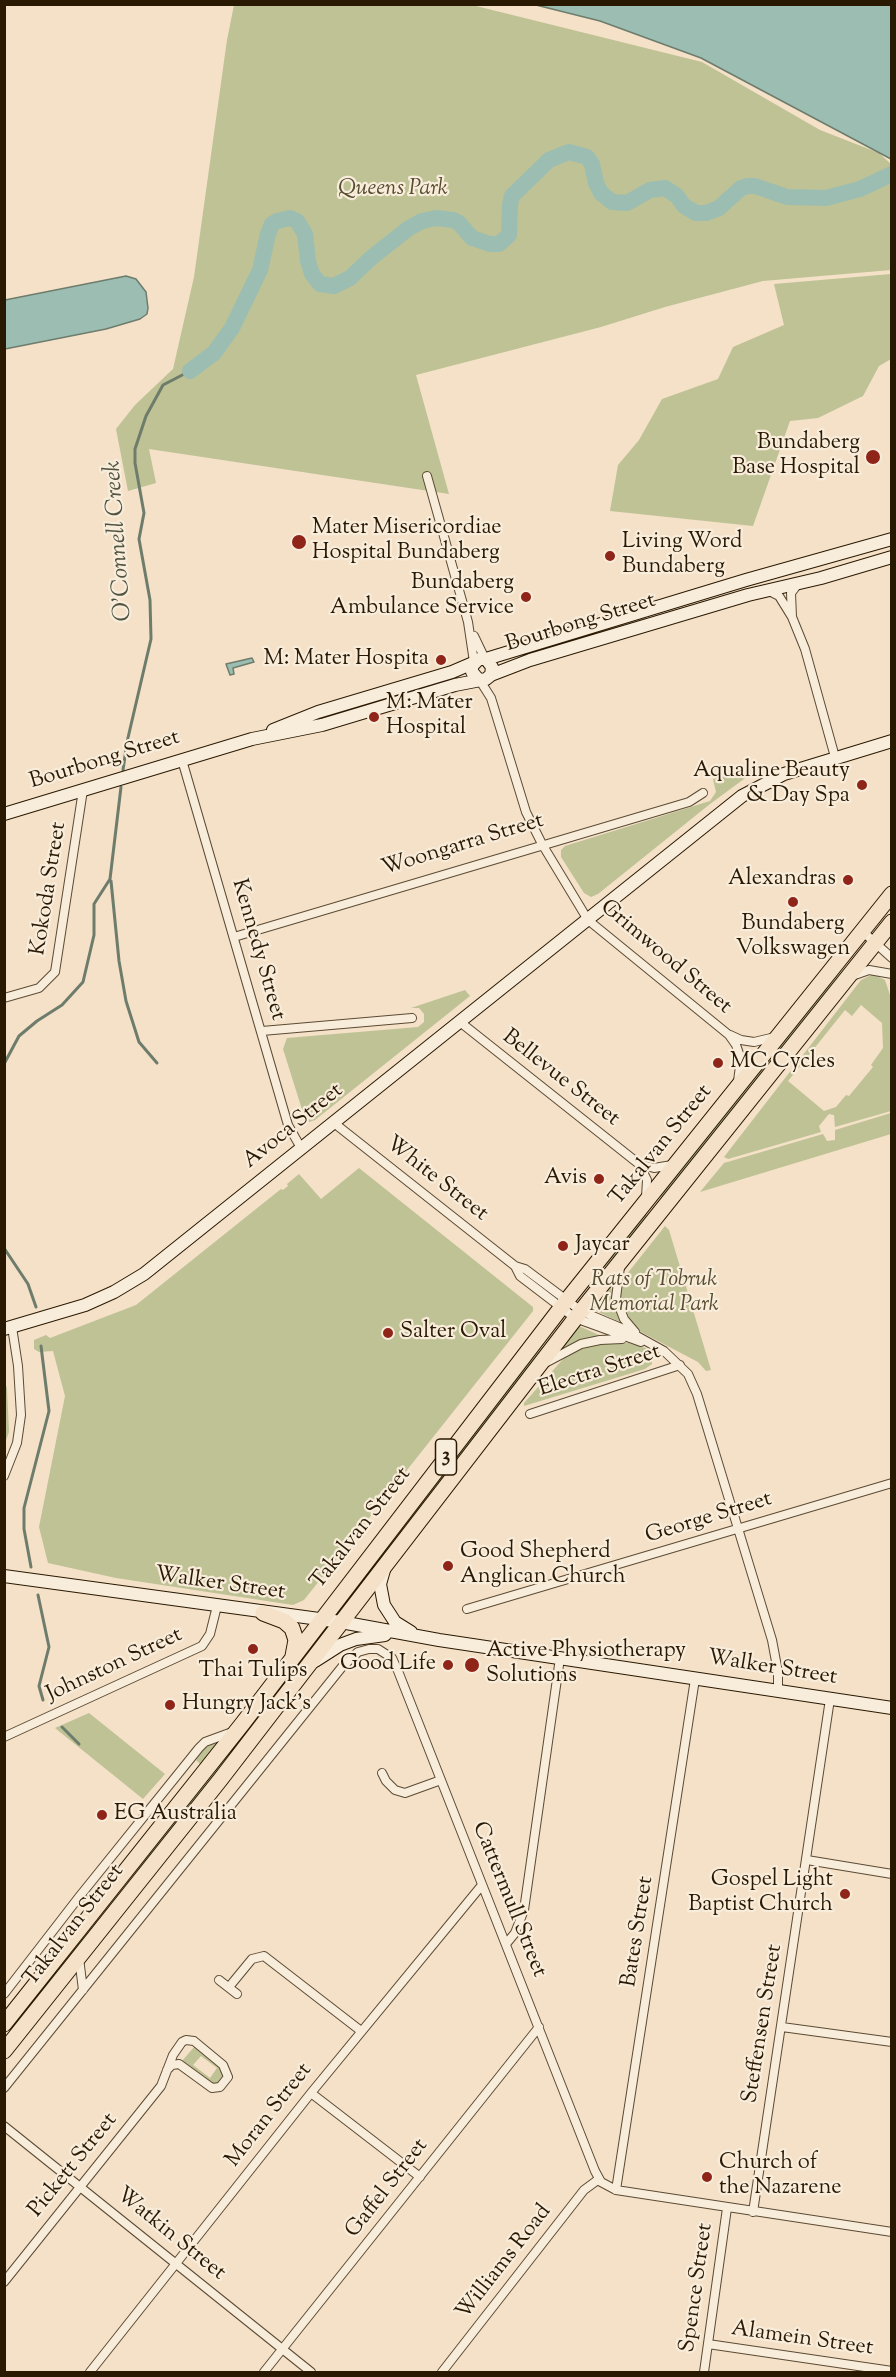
<!DOCTYPE html>
<html>
<head>
<meta charset="utf-8">
<style>
	body { margin:0 }
	#map { position:relative; width:896px; height:2377px; overflow:hidden; background:#f4e1c8; font-family:"Sorts Mill Goudy",serif }
	canvas { display:block }
	.frame { position:absolute; inset:0; border:6px solid #2a1902; pointer-events:none }
</style>
</head>
<body>
<div id="map">
<canvas width="896" height="2377"></canvas>
<div class="frame"></div>
</div>
<script>
const c = document.querySelector('canvas').getContext('2d');
c.lineJoin = 'round';
function fillPath(path, color) { c.fillStyle = color; c.fill(path, 'evenodd'); }
const poly = rows => new Path2D(rows.map(r => 'M' + r).join(''));
function strokePath(path, color, width, dash) { c.strokeStyle = color; c.lineWidth = width; c.lineCap = dash ? 'butt' : 'round'; c.setLineDash(dash || []); c.stroke(path); }
function write(font, color, halo, rows, align = 'center') {
  c.font = font + ' "Sorts Mill Goudy",serif'; c.lineWidth = 4.5; c.setLineDash([]); c.textBaseline = 'middle'; c.strokeStyle = halo; c.fillStyle = color; for (const [text, x, y, turn = 0] of rows) {
    c.save(); c.translate(x, y); c.rotate((+turn || 0) * Math.PI / 180); c.textAlign = isNaN(turn) ? turn : align; if (halo) c.strokeText(text, 0, 0); c.fillText(text, 0, 0); c.restore();
  }
}
fillPath(poly([
	[234,5,472,5,702,62,820,130,879,153,891,164,891,270,763,281,665,307,601,327,416,375,449,494,149,449,156,483,128,491,116,429,135,405,173,369,194,277,227,40],
	[891,274,891,359,879,366,863,396,818,418,790,421,753,526,610,511,618,465,639,440,662,399,718,379,733,347,784,325,774,284],
	[763,765,710,804,598,894,591,897,584,893,561,857,561,850,565,846,710,801,716,792,713,779],
	[861,950,664,1199,658,1194,799,1019],
	[873,974,885,980,891,998,891,1111,835,1127,834,1115,829,1114,819,1126,821,1132,728,1159,724,1157,861,980],
	[861,1005,882,1023,883,1048,871,1065,873,1067,849,1096,846,1095,836,1107,824,1111,788,1081,845,1010,852,1016],
	[465,990,470,996,315,1120,309,1122,305,1119,283,1049,287,1038,418,1027,424,1022,424,1014,419,1008,411,1008],
	[891,1113,891,1134,700,1192,724,1163,823,1134,827,1141,835,1140,835,1130],
	[359,1168,533,1307,533,1311,304,1600,293,1605,116,1578,48,1563,39,1527,65,1396,53,1351,39,1352,34,1349,34,1340,46,1335,50,1338,136,1305,281,1189,283,1190,288,1186,287,1184,299,1174,321,1199],
	[644,1213,649,1217,580,1295],
	[665,1226,669,1230,711,1370,706,1371,698,1362,639,1331,624,1311,620,1297,623,1279],
	[611,1287,615,1308,622,1323,592,1309],
	[579,1326,599,1335,562,1349,562,1348],
	[559,1328,426,1504,357,1587,355,1585,489,1410],
	[615,1342,629,1343,646,1348,652,1354,652,1364,645,1369,524,1406,524,1403,564,1358,585,1346],
	[4,1380,7,1388,9,1432,5,1443],
	[311,1649,313,1650,174,1829,98,1916,212,1773,232,1751],
	[89,1713,165,1774,143,1799,55,1728],
	[220,1740,203,1763,200,1764,196,1760,204,1748],
	[98,1890,97,1896,85,1910,83,1902,85,1897],
	[195,2046,221,2068,225,2073,221,2082,214,2085,182,2061],
	[201,2056,217,2068,210,2078,193,2065]
]), '#bec294');
const water = poly([
	[536,5,891,5,891,159,701,58,600,21,536,5],
	[126,276,136,279,146,292,148,308,147,314,140,319,106,329,5,349,5,300,126,276],
	[252,658,254,662,233,668,234,674,230,675,226,664,252,658]
]);
fillPath(water, '#9cbeb2');
strokePath(water, '#6e7c6c', 1.5);
strokePath(poly([
	[123,770,127,742,151,639,150,600,139,539,144,513,135,463,135,449,146,416,163,385,190,371],
	[111,881,119,961,126,1001,139,1042,157,1063],
	[4,1064,19,1036,37,1021,62,1005,83,982,94,935,94,904,110,879,121,787],
	[4,1248,28,1284,36,1307],
	[31,1567,24,1529,24,1508,49,1411,41,1346],
	[38,1595,49,1647,39,1686,43,1700],
	[62,1727,79,1744]
]), '#6e7c6c', 3);
strokePath(poly([
	[190,371,214,353,232,328,260,270,268,234,272,224,277,221,290,218,297,221,305,234,308,261,312,274,320,284,334,286,350,278,371,258,409,228,422,221,436,218,453,220,459,223,472,238,490,244,499,244,509,235,510,205,512,196,549,160,569,152,587,157,592,164,596,183,601,193,612,202,627,203,650,190,665,188,677,196,684,206,696,213,706,213,719,208,741,188,748,186,755,186,787,197,826,198,860,189,892,174]
]), '#9cbeb2', 16);
const street = poly([
	[427,476,468,622,474,662],
	[769,591,779,596,792,617,791,593,797,585],
	[792,617,805,649,835,757],
	[474,636,485,659],
	[479,679,491,698,526,812,542,844,588,920,729,1035,736,1045,741,1059,738,1081],
	[182,760,288,1125,301,1148],
	[862,931,892,958],
	[234,937,689,802,703,793],
	[852,976,869,970,892,974],
	[4,998,39,988,55,972,83,790],
	[460,1022,639,1164,654,1168,672,1165],
	[262,1031,412,1018],
	[730,1035,741,1040,754,1042,775,1037],
	[334,1123,515,1266,525,1269,581,1311,626,1330,664,1351,688,1374,697,1394,772,1640,778,1672,778,1691],
	[639,1164,647,1180,646,1197],
	[515,1266,520,1276,575,1318,641,1342],
	[620,1267,616,1298,624,1319,635,1332],
	[547,1362,581,1344,600,1340,622,1339],
	[530,1414,680,1365],
	[4,1476,17,1443,21,1415,18,1366,12,1327],
	[467,1609,892,1483],
	[4,1737,202,1646,210,1634,217,1606],
	[382,1773,386,1781,395,1790,405,1793,441,1780],
	[807,1860,892,1874],
	[506,1944,515,1933,524,1910,560,1658],
	[79,1958,83,1990],
	[219,1980,237,1994],
	[229,1987,252,1959,264,1956,361,2031],
	[4,1994,79,1897,199,1748,205,1742,235,1731],
	[782,2027,892,2042],
	[4,2088,342,1667,358,1652,369,1649,378,1649,392,1658,398,1671,595,2171,601,2182,616,2190,892,2232],
	[311,2093,420,2177],
	[4,2126,311,2372],
	[616,2190,695,1679],
	[753,2212,830,1699],
	[4,2282,161,2086,173,2055,182,2042,186,2040,194,2041,223,2065,228,2077,220,2087,212,2088,179,2064,172,2065,167,2070],
	[708,2344,892,2371],
	[90,2372,311,2093,482,1885],
	[264,2372,539,2027],
	[442,2372,584,2190,599,2179],
	[704,2372,727,2208]
]);
const secondary = poly([
	[486,659,746,580,892,539],
	[491,675,530,660,748,595,821,578,892,557],
	[273,730,318,712,452,672,473,663],
	[4,814,252,739,322,725,455,685,486,679,491,675,492,667,486,659,479,659,472,666,472,672,478,679],
	[4,1329,85,1305,114,1292,144,1274,742,796,784,774,892,741],
	[384,1570,380,1584,384,1605,395,1622,411,1632],
	[4,1576,341,1622,439,1640,892,1708],
	[315,1661,340,1645,356,1639,385,1635]
]);
const highway = poly([
	[263,1613,284,1621,292,1628,296,1640,293,1656],
	[4,2024,243,1723,567,1300,892,894],
	[4,2051,220,1780,581,1311,892,922]
]);
strokePath(street, '#5c4b34', 10);
strokePath(secondary, '#2a1902', 14);
strokePath(highway, '#2a1902', 17);
strokePath(street, '#f8ecdb', 8);
strokePath(secondary, '#f8ecdb', 12);
strokePath(highway, '#f4e1c8', 15);
for (const [x, y, r, color] of [
	[873,457,8,"#8f2418"],
	[299,542,8,"#8f2418"],
	[610,556,6,"#8f2418"],
	[526,597,6,"#8f2418"],
	[441,660,6,"#8f2418"],
	[374,717,6,"#8f2418"],
	[862,785,6,"#8f2418"],
	[848,880,6,"#8f2418"],
	[793,902,6,"#8f2418"],
	[718,1063,6,"#8f2418"],
	[599,1179,6,"#8f2418"],
	[563,1246,6,"#8f2418"],
	[388,1333,6,"#8f2418"],
	[448,1566,6,"#8f2418"],
	[253,1649,6,"#8f2418"],
	[448,1665,6,"#8f2418"],
	[472,1665,8,"#8f2418"],
	[170,1705,6,"#8f2418"],
	[102,1815,6,"#8f2418"],
	[845,1894,6,"#8f2418"],
	[707,2177,6,"#8f2418"]
]) { const dot = new Path2D(); dot.arc(x, y, r, 0, 2 * Math.PI); c.fillStyle = color; c.fill(dot); strokePath(dot, '#f8ecdb', 2); }
for (const [x, y, w] of [
	[446,1457,21]
]) { const box = new Path2D(); box.roundRect(x - w / 2, y - 18, w, 36, 4.5); c.fillStyle = '#f8ecdb'; c.fill(box); strokePath(box, '#2a1902', 1.5); }
write('bold 21px', '#2a1902', null, [
	["3",446,1457]
]);
write('italic 22px', '#564c2e', '#f8ecdb', [
	["Queens Park",393,190],
	["Rats of Tobruk",654,1281],
	["Memorial Park",654,1306]
]);
write('22px', '#2a1902', '#f8ecdb', [
	["Bundaberg",860,444,"right"],
	["Base Hospital",860,469,"right"],
	["Mater Misericordiae",312,529],
	["Hospital Bundaberg",312,554],
	["Living Word",622,543],
	["Bundaberg",622,568],
	["Bundaberg",514,584,"right"],
	["Ambulance Service",514,609,"right"],
	["M: Mater Hospita",429,660,"right"],
	["M: Mater",386,704],
	["Hospital",386,729],
	["Aqualine Beauty",850,772,"right"],
	["& Day Spa",850,797,"right"],
	["Alexandras",836,880,"right"],
	["Bundaberg",793,925,"center"],
	["Volkswagen",793,950,"center"],
	["MC Cycles",730,1063],
	["Avis",587,1179,"right"],
	["Jaycar",575,1246],
	["Salter Oval",400,1333],
	["Good Shepherd",460,1553],
	["Anglican Church",460,1578],
	["Active Physiotherapy",486,1652],
	["Solutions",486,1677],
	["Good Life",436,1665,"right"],
	["Thai Tulips",253,1672,"center"],
	["Hungry Jack's",182,1705],
	["EG Australia",114,1815],
	["Gospel Light",833,1881,"right"],
	["Baptist Church",833,1906,"right"],
	["Church of",719,2164],
	["the Nazarene",719,2189]
], 'left');
write('22px', '#2a1902', '#f8ecdb', [
	["Bourbong Street",581,624,-17],
	["Bourbong Street",105,761,-17],
	["Woongarra Street",463,846,-17],
	["Kokoda Street",50,889,-81],
	["Kennedy Street",257,950,74],
	["Grimwood Street",665,958,40],
	["Bellevue Street",560,1079,38],
	["Avoca Street",294,1127,-39],
	["Takalvan Street",662,1146,-51],
	["White Street",436,1180,38],
	["Electra Street",600,1372,-18],
	["George Street",709,1519,-17],
	["Takalvan Street",362,1529,-52],
	["Walker Street",220,1585,8],
	["Johnston Street",115,1666,-25],
	["Walker Street",772,1669,9],
	["Cattermull Street",508,1900,68],
	["Takalvan Street",75,1926,-52],
	["Bates Street",639,1932,-81],
	["Steffensen Street",764,2024,-81],
	["Moran Street",270,2116,-52],
	["Pickett Street",74,2166,-51],
	["Gaffel Street",388,2189,-52],
	["Watkin Street",170,2235,39],
	["Williams Road",505,2263,-52],
	["Spence Street",698,2288,-82],
	["Alamein Street",802,2340,8]
]);
write('italic 24px', '#525340', '#f8ecdb', [
	["O'Connell Creek",120,541,-94]
]);
</script>
</body>
</html>
